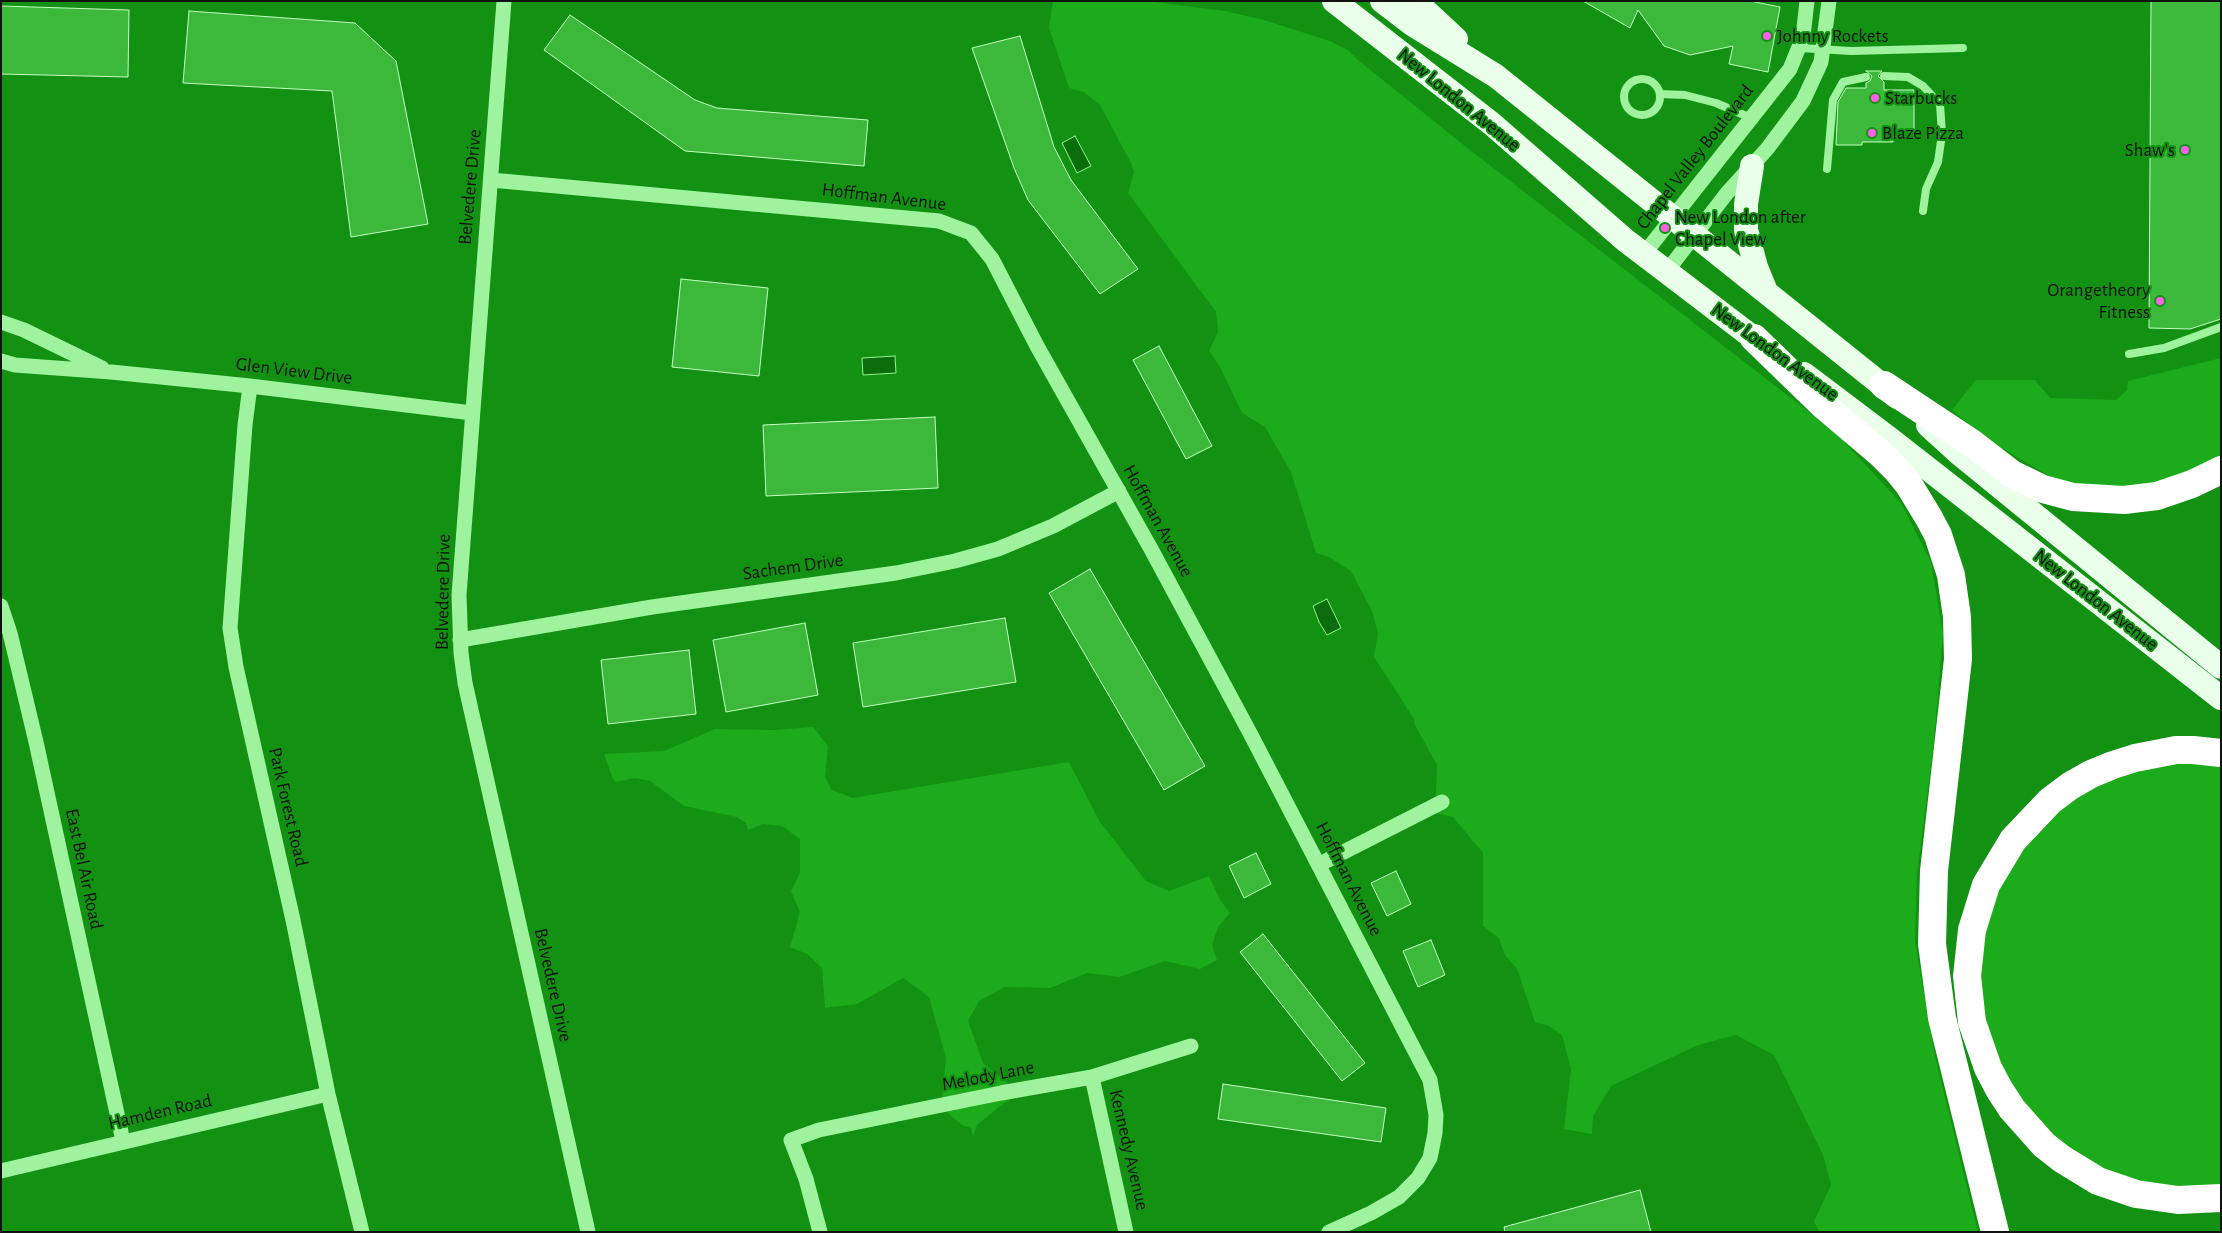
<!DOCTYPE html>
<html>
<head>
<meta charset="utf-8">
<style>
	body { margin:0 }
	#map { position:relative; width:2222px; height:1233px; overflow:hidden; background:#129112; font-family:"Alegreya Sans",sans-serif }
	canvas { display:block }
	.frame { position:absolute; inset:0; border:2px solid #111; pointer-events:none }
</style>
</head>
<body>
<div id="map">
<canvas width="2222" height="1233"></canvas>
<div class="frame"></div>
</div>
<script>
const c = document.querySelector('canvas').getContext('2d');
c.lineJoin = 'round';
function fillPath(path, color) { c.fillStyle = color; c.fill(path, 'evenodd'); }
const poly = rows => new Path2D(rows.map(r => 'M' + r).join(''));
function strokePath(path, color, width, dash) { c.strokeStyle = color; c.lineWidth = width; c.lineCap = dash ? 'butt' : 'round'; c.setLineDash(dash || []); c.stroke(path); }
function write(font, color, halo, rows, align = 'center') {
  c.font = font + ' "Alegreya Sans",sans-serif'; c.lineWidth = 4; c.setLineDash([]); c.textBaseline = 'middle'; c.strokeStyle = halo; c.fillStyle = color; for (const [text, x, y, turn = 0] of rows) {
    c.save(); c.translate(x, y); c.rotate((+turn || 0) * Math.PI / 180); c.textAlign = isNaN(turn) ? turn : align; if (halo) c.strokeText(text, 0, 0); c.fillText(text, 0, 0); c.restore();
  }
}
fillPath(poly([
	[1053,1,1147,1,1225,11,1264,20,1330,41,1349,51,1358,60,1470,150,1835,432,1901,503,1931,562,1943,633,1934,742,1917,874,1915,941,1935,1056,1978,1232,1819,1232,1814,1221,1831,1185,1823,1155,1774,1055,1736,1035,1698,1045,1611,1086,1593,1116,1592,1134,1564,1129,1571,1069,1562,1035,1549,1026,1535,1022,1517,969,1505,955,1499,938,1483,926,1483,853,1453,817,1435,813,1437,765,1415,725,1414,719,1374,657,1378,633,1372,611,1351,571,1329,557,1316,553,1291,472,1265,427,1242,413,1220,367,1209,351,1218,332,1216,312,1128,193,1134,172,1131,163,1100,105,1084,92,1069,88,1049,28],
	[2221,358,2221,471,2201,482,2073,490,1985,438,1952,410,1976,380,2035,380,2050,398,2116,400,2127,390,2128,381],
	[813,727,828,746,825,777,832,790,853,798,1069,762,1100,822,1146,881,1169,891,1209,876,1220,900,1230,913,1218,927,1212,945,1217,960,1200,969,1165,961,1119,977,1087,973,1050,988,1005,987,979,1001,968,1021,983,1063,1021,1094,1004,1103,977,1125,973,1137,971,1128,962,1125,941,1107,946,1058,929,997,903,978,857,1004,825,1008,822,968,807,954,790,947,800,912,791,891,800,873,800,839,782,826,763,824,748,830,746,823,737,817,684,806,650,781,635,778,616,782,613,779,604,754,664,751,715,729,774,730],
	[2221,753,2221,1197,2082,1169,2014,1107,1975,1010,1988,887,1995,872,2102,770]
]), '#1cab1a');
const water = poly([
	[1075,136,1091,166,1077,173,1062,143,1075,136],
	[895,356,896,373,863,375,862,358,895,356],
	[1327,599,1341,628,1327,635,1319,622,1313,606,1327,599]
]);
fillPath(water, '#0b6d0c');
strokePath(water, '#92f58f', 1);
const building = poly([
	[1583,1,1750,1,1780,7,1768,72,1729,64,1733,46,1690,55,1664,46,1638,10,1630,28,1583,1],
	[2151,1,2221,1,2221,319,2190,329,2149,328,2151,1],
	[1,6,129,10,128,77,1,74,1,6],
	[189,11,355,23,396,61,428,224,351,237,332,91,183,83,189,11],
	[570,15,695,100,717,108,868,120,864,166,685,151,544,50,570,15],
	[1020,36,1054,147,1071,180,1138,269,1100,294,1028,200,1014,168,972,48,1020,36],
	[1866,71,1882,71,1878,76,1884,82,1884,90,1914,90,1914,137,1893,137,1893,142,1862,142,1862,145,1836,145,1838,102,1846,88,1866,88,1866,83,1870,81,1872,76,1866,71],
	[681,279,768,288,759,376,672,367,681,279],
	[1159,346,1212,446,1186,459,1133,360,1159,346],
	[935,417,938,488,766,496,763,425,935,417],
	[1090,569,1205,766,1164,790,1049,593,1090,569],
	[1005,618,1016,682,863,707,853,643,1005,618],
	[805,623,818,695,726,712,713,640,805,623],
	[689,650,696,714,608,724,601,660,689,650],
	[1256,853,1271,884,1244,898,1229,866,1256,853],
	[1396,871,1411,904,1387,916,1371,883,1396,871],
	[1263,934,1365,1063,1342,1081,1240,952,1263,934],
	[1431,940,1445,975,1418,987,1403,951,1431,940],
	[1223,1084,1386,1108,1381,1142,1218,1119,1223,1084],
	[1640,1190,1651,1232,1505,1232,1504,1227,1640,1190]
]);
fillPath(building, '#3cb93b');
strokePath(building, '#c6fdc5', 1);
strokePath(poly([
	[1800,48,1851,51,1963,48],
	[1884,76,1908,77,1923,86,1940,104,1942,134,1938,162,1926,189,1923,211],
	'1624 97a18 18 0 1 1 36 0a18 18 0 1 1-36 0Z',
	[1660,94,1685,95,1716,103,1751,118],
	[1827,169,1833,100,1843,82,1866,77],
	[2129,354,2164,348,2221,327]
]), '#9ff29e', 8);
strokePath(poly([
	[504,1,459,595,461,653,465,683,588,1232],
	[491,180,939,221,971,233,992,259,1037,346,1151,549,1250,733,1430,1080,1436,1115,1435,1133,1430,1158,1418,1178,1399,1197,1371,1213,1329,1232],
	[1644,254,1790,69,1803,37,1807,1],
	[1667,271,1727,193,1767,149,1803,101,1821,62,1829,1],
	[1,322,24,330,102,368],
	[1,361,15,365,111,372,250,386,472,413],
	[250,386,245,425,230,628,236,667,293,920,328,1094,362,1232],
	[1,606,10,633,36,742,123,1141],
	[460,640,652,607,896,573,955,561,998,549,1053,526,1119,491],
	[1320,864,1442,802],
	[1092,1077,1126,1232],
	[1,1171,328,1094],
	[820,1232,806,1179,791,1140,819,1130,1001,1093,1092,1077,1191,1046]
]), '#9ff29e', 15);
strokePath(poly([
	[1334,1,1492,124,1625,240,1768,349],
	[1382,1,1412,24,1496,76,1897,397],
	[1415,1,1456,39],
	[1752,166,1746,204,1746,230,1756,267,1765,289],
	[1804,374,1890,439,2221,698],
	[1928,425,1961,455,2221,667]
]), '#e9ffea', 24);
strokePath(poly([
	[1754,338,1822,404,1881,454,1897,470,1909,485,1929,518,1938,535,1951,575,1957,617,1958,659,1934,871,1932,944,1942,1018,1995,1232],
	[1884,385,1973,444,2012,474,2043,489,2073,497,2124,500,2157,496,2192,484,2221,470],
	[2221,753,2193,750,2176,750,2135,758,2113,765,2091,774,2070,786,2050,801,2013,840,1986,885,1972,930,1967,976,1972,1022,1988,1068,1999,1089,2012,1109,2044,1145,2062,1159,2098,1181,2136,1194,2178,1200,2221,1198]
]), '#fff', 28);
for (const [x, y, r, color] of [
	[1767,36,5,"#ff5fe8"],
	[1875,98,5,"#ff5fe8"],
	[1872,133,5,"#ff5fe8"],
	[2185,150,5,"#ff5fe8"],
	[1665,228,5,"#ff5fe8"],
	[2160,301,5,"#ff5fe8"]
]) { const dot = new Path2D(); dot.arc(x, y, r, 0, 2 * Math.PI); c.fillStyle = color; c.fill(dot); strokePath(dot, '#129112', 2); }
write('19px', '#111', '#129112', [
	["Johnny Rockets",1777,36],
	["Starbucks",1885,98],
	["Blaze Pizza",1882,133],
	["Shaw's",2175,150,"right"],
	["New London after",1675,217],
	["Chapel View",1675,239],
	["Orangetheory",2150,290,"right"],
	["Fitness",2150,312,"right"]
], 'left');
write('19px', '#111', '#129112', [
	["New London Avenue",1459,100,39],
	["Chapel Valley Boulevard",1695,157,-52],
	["Belvedere Drive",470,187,-85],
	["Hoffman Avenue",884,197,7],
	["New London Avenue",1775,352,36],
	["Glen View Drive",294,371,7],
	["Hoffman Avenue",1158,521,61],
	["Sachem Drive",793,567,-8],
	["Belvedere Drive",443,592,-89],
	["New London Avenue",2096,600,38],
	["Park Forest Road",288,807,77],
	["East Bel Air Road",84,869,78],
	["Hoffman Avenue",1349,879,63],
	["Belvedere Drive",553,985,77],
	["Melody Lane",988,1076,-11],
	["Hamden Road",160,1112,-13],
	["Kennedy Avenue",1129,1150,77]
]);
</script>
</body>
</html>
